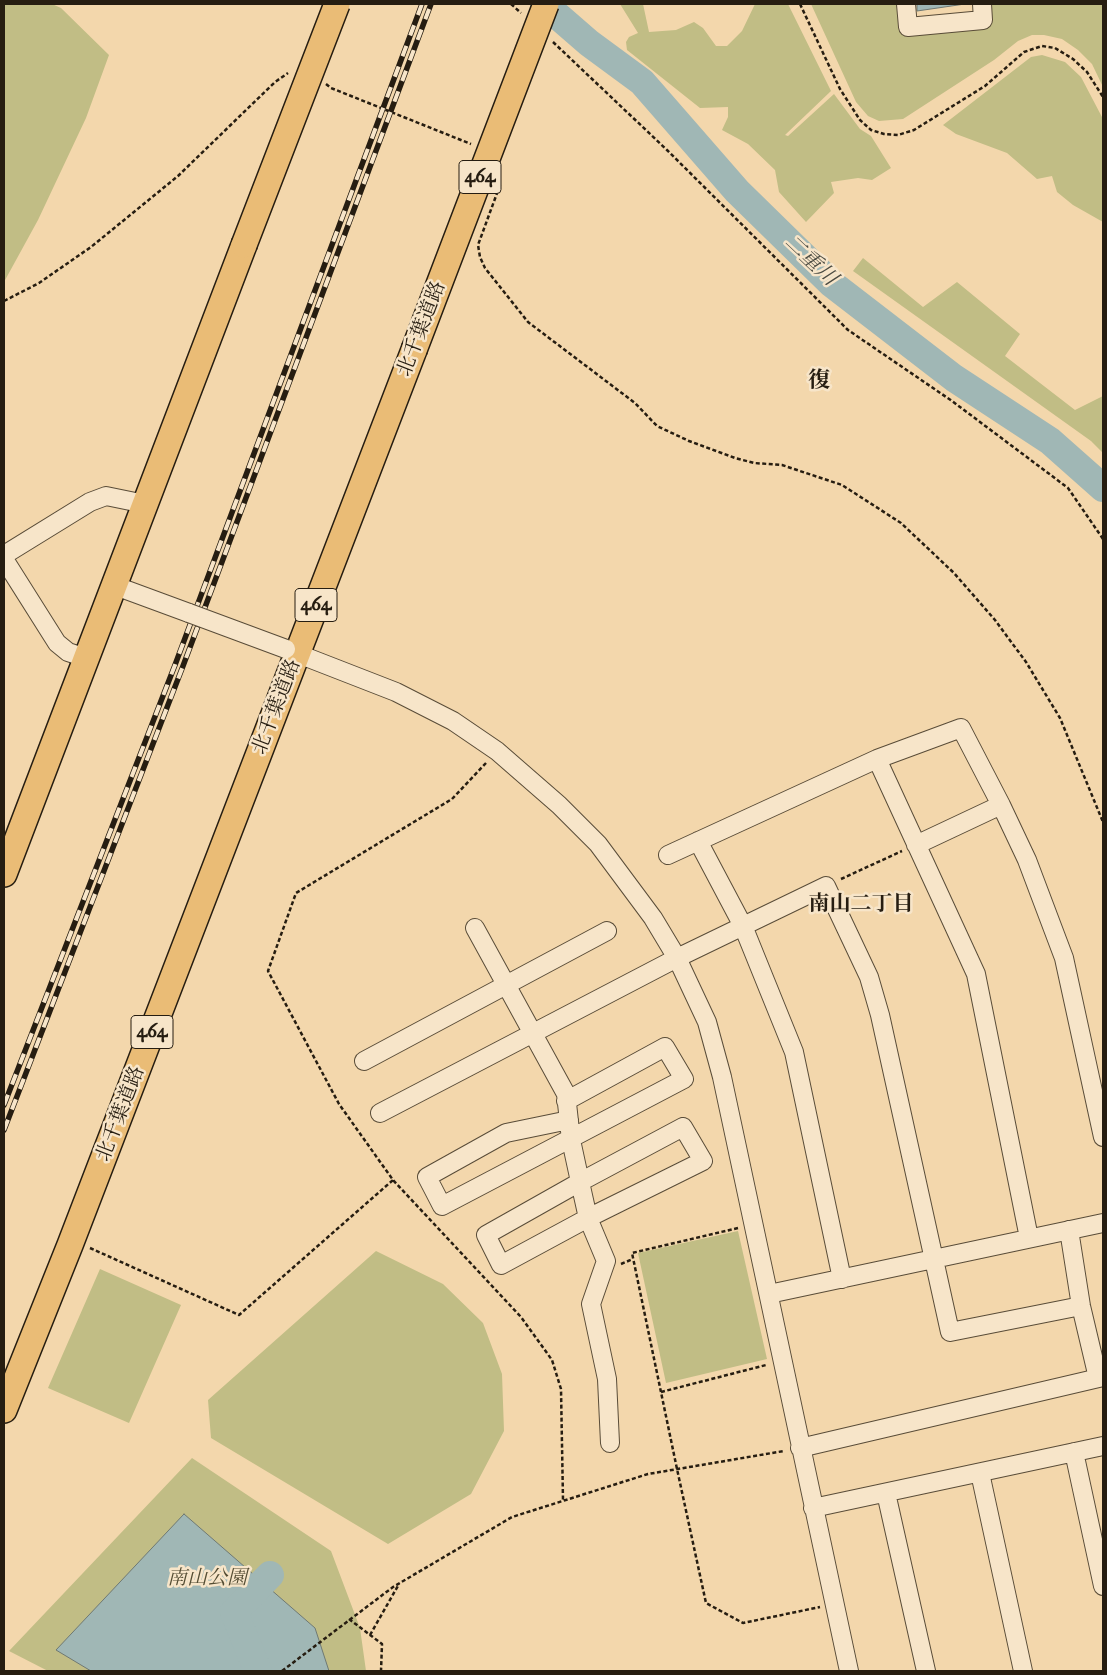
<!DOCTYPE html>
<html>
<head>
<meta charset="utf-8">
<style>
	body { margin:0 }
	#map { position:relative; width:1107px; height:1675px; overflow:hidden; background:#f3d7ac; font-family:"IM FELL Great Primer",serif }
	canvas { display:block }
	.frame { position:absolute; inset:0; border:5px solid #261d11; pointer-events:none }
</style>
</head>
<body>
<div id="map">
<canvas width="1107" height="1675"></canvas>
<div class="frame"></div>
</div>
<script>
const c = document.querySelector('canvas').getContext('2d');
c.lineJoin = 'round';
function fillPath(path, color) { c.fillStyle = color; c.fill(path, 'evenodd'); }
const poly = rows => new Path2D(rows.map(r => 'M' + r).join(''));
function strokePath(path, color, width, dash) { c.strokeStyle = color; c.lineWidth = width; c.lineCap = dash ? 'butt' : 'round'; c.setLineDash(dash || []); c.stroke(path); }
function write(font, color, halo, rows, align = 'center') {
  c.font = font + ' "IM FELL Great Primer","Noto Serif JP",serif'; c.lineWidth = 5; c.setLineDash([]); c.textBaseline = 'middle'; c.strokeStyle = halo; c.fillStyle = color; for (const [text, x, y, turn = 0] of rows) {
    c.save(); c.translate(x, y); c.rotate((+turn || 0) * Math.PI / 180); c.textAlign = isNaN(turn) ? turn : align; if (halo) c.strokeText(text, 0, 0); c.fillText(text, 0, 0); c.restore();
  }
}
fillPath(poly([
	[4,4,52,4,61,8,109,55,86,118,38,220,4,282],
	[620,4,643,4,649,32,676,30,694,22,703,28,716,46,727,46,742,31,755,4,788,4,831,91,785,135,788,136,834,94,860,129,871,136,891,168,872,180,858,178,831,182,834,193,806,222,779,192,775,170,748,144,722,130,728,117,728,107,700,108,627,50,626,42,629,37,638,33],
	[811,4,901,4,903,33,990,26,988,4,1103,4,1103,87,1092,64,1078,50,1062,39,1044,35,1032,35,1018,41,994,60,903,119,879,121,868,116,856,102],
	[1042,55,1065,62,1081,77,1103,119,1103,222,1073,205,1057,192,1052,176,1037,179,1007,153,956,134,943,125,1031,57],
	[863,258,923,307,957,282,1020,334,1005,356,1075,410,1103,396,1103,453,1091,441,853,271],
	[738,1231,767,1359,666,1383,638,1253],
	[376,1251,443,1284,483,1323,502,1374,504,1431,471,1494,388,1544,211,1438,208,1400],
	[100,1269,181,1305,129,1423,48,1388],
	[192,1458,331,1551,360,1628,366,1671,48,1671,9,1651]
]), '#c1bd85');
const water = poly([
	[917,4,965,4,917,11,917,4],
	[184,1514,315,1628,329,1671,91,1671,56,1650,184,1514]
]);
fillPath(water, '#a0b7b5');
strokePath(water, '#6f7973', 1);
strokePath(poly([
	[544,4,589,43,642,82,737,191,832,284,954,378,1050,441,1103,488],
	[258,1671,234,1612,270,1575]
]), '#a0b7b5', 28);
const minor = poly([
	[906,4,908,27,983,20,982,4],
	[4,555,90,502,106,496,145,504],
	[4,559,57,643,68,652,86,658],
	[113,585,189,613],
	[288,650,396,692,453,721,497,751,559,805,598,844,653,918,677,958,707,1022,722,1077,849,1671],
	[877,759,976,974,1029,1238],
	[698,841,743,926,794,1052,842,1279],
	[916,845,1001,805],
	[668,855,877,759,961,728,1001,805,1027,860,1064,958,1103,1137],
	[475,928,566,1094,571,1140,582,1191,588,1218,606,1261,591,1304,607,1379,610,1443],
	[364,1061,607,931],
	[566,1101,665,1047,684,1079,442,1206,427,1177,506,1133,569,1120],
	[380,1113,677,958,826,886,869,977,880,1015,950,1332,1081,1306],
	[683,1127,703,1161,588,1218,501,1265,486,1235,580,1182,683,1127],
	[1069,1230,1081,1306,1098,1378],
	[769,1294,1103,1223],
	[800,1448,1103,1377],
	[1074,1452,1103,1586],
	[980,1473,1023,1671],
	[886,1493,926,1671],
	[813,1508,1103,1446]
]);
const highway = poly([
	[4,874,244,245],
	[4,1410,70,1245,414,350]
]);
strokePath(minor, '#594c38', 20);
strokePath(highway, '#261d11', 28);
strokePath(poly([
	[511,4,521,13],
	[800,4,840,89,860,120,871,130,884,134,898,135,914,130,985,86,1024,52,1042,46,1055,48,1073,59,1087,72,1103,97],
	[553,42,667,150,848,330,952,401,1068,488,1103,539],
	[326,84,331,88,471,144],
	[500,185,478,245,480,257,485,268,528,322,635,403,657,426,689,441,735,458,754,463,782,465,842,485,901,523,954,573,995,620,1026,662,1060,718,1103,822],
	[4,301,39,283,91,247,178,176,275,82,288,73],
	[486,763,452,799,296,893,268,971,339,1104,393,1180,521,1317,552,1360,561,1389,563,1500],
	[841,879,902,851],
	[738,1228,632,1253,677,1469,706,1603,743,1623,820,1607],
	[90,1248,239,1315,393,1180],
	[621,1264,633,1259],
	[661,1392,766,1365],
	[349,1619,382,1644,381,1671],
	[370,1635,399,1584],
	[282,1671,393,1587,512,1517,648,1474,784,1451]
]), '#261d11', 2.5, [4, 2.5]);
strokePath(minor, '#f7e5c9', 18);
strokePath(highway, '#eabc76', 25);
const rail = poly([
	[4,1105,175,665,422,4],
	[4,1130,183,666,431,4]
]);
strokePath(rail, '#261d11', 5.5);
strokePath(rail, '#f7e5c9', 4, [11]);
const minorBridge = poly([
	[189,613,286,649]
]);
const highwayBridge = poly([
	[244,245,337,4],
	[414,350,546,4]
]);
strokePath(minorBridge, '#594c38', 20, []);
strokePath(highwayBridge, '#261d11', 28, []);
strokePath(minorBridge, '#f7e5c9', 18);
strokePath(highwayBridge, '#eabc76', 25);
for (const [x, y, w] of [
	[480,177,42],
	[316,605,42],
	[152,1032,42]
]) { const box = new Path2D(); box.roundRect(x - w / 2, y - 16.5, w, 33, 4); c.fillStyle = '#f7e5c9'; c.fill(box); strokePath(box, '#261d11', 1); }
write('bold 19px', '#261d11', null, [
	["464",480,177],
	["464",316,605],
	["464",152,1032]
]);
write('20px', '#261d11', '#f7e5c9', [
	["北千葉道路",422,329,-69],
	["北千葉道路",277,707,-69],
	["北千葉道路",121,1114,-69]
]);
write('italic 20px', '#544d34', '#f7e5c9', [
	["南山公園",207,1579]
]);
write('italic 21px', '#4b4b42', '#f7e5c9', [
	["二重川",810,261,43]
]);
write('bold 21px', '#261d11', '#f7e5c9', [
	["南山二丁目",861,905]
]);
write('bold 22px', '#261d11', '#f7e5c9', [
	["復",819,382]
]);
</script>
</body>
</html>
